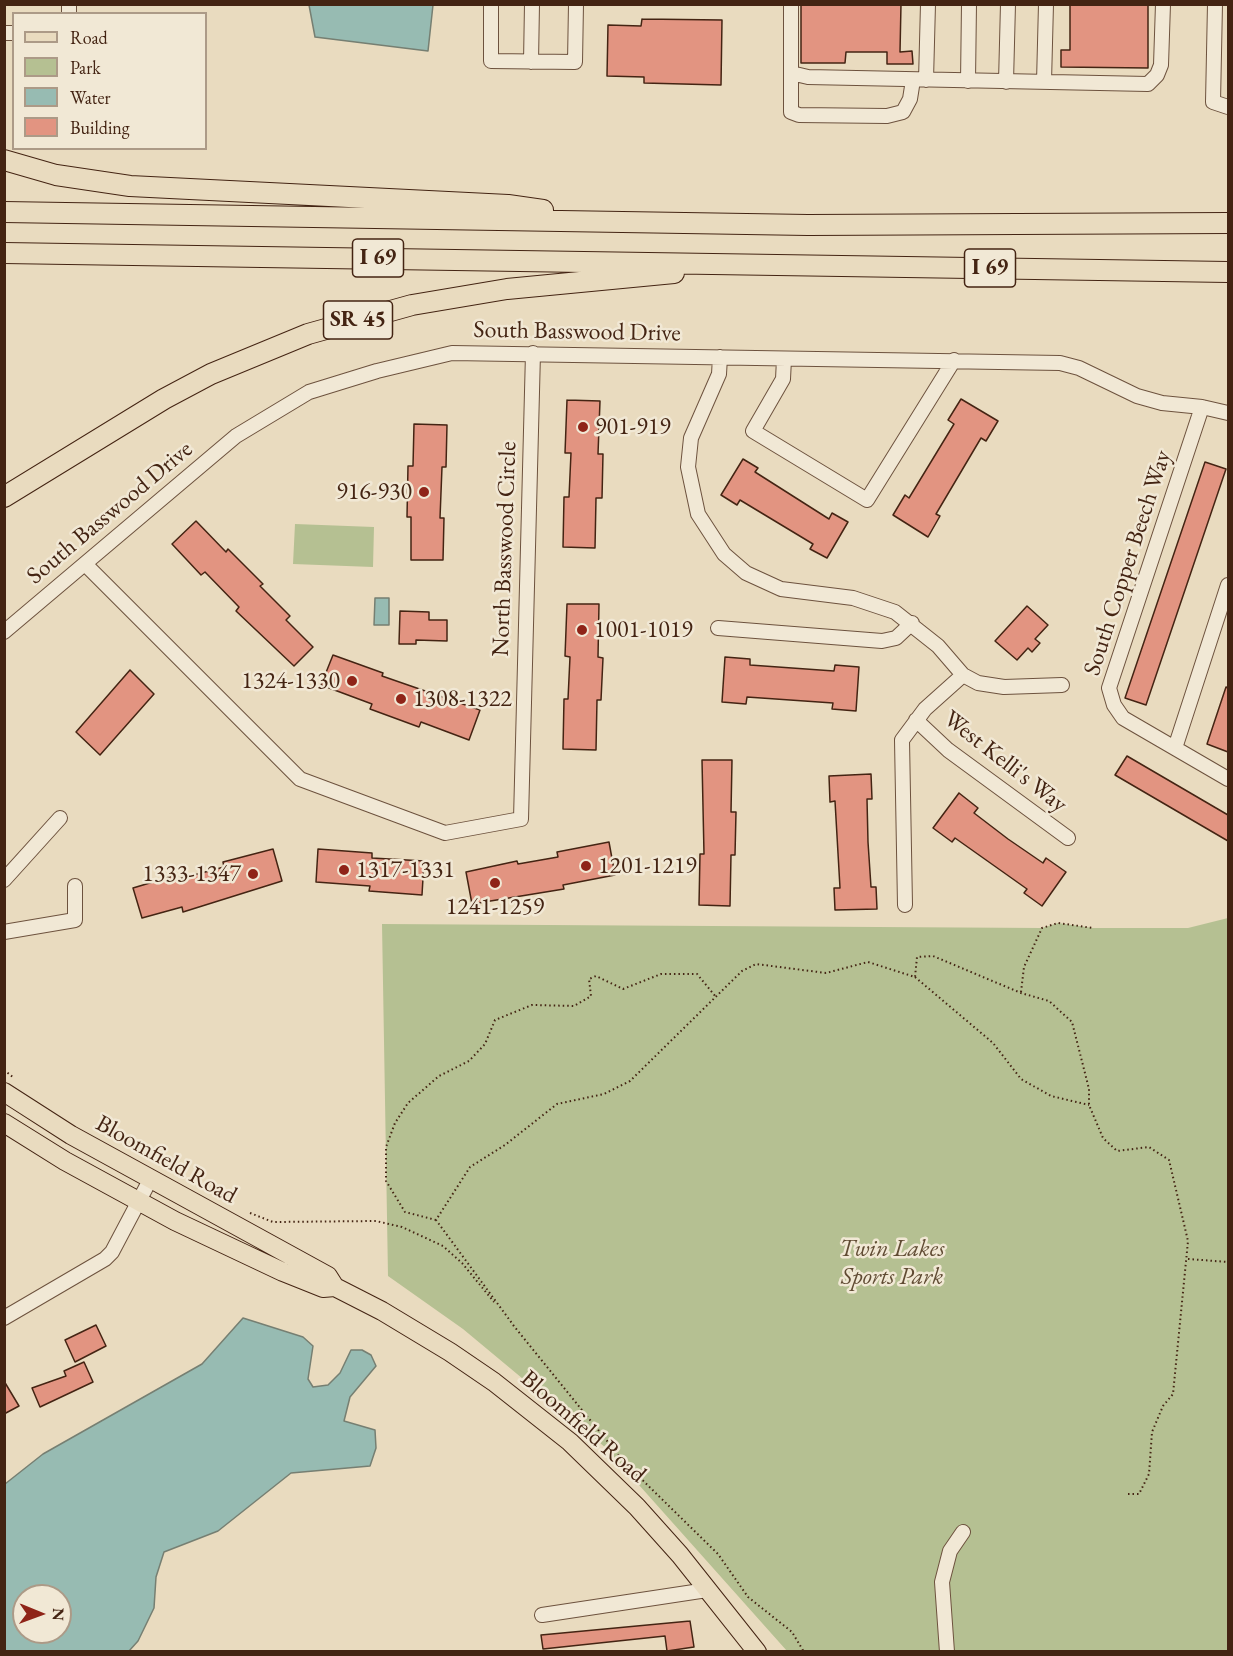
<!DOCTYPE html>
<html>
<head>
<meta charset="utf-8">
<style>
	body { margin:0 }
	#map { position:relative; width:1233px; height:1656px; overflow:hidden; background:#e9dbbf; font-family:"EB Garamond",serif }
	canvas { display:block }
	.frame { position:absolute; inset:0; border:6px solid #442413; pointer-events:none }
	.legend { position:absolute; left:12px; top:12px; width:195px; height:138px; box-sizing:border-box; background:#f1e8d5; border:2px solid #ac9a87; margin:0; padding:8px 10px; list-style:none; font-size:18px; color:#442413 }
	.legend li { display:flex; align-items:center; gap:12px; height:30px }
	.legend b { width:30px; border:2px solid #ac9a87 }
	.north { position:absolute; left:12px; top:1584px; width:60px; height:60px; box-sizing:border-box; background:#f1e8d5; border:2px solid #ac9a87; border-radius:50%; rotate:91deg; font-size:16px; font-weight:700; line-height:24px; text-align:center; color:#442413 }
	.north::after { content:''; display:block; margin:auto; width:21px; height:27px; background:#8f2418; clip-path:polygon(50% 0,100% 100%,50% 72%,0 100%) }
</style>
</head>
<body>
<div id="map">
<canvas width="1233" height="1656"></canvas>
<div class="frame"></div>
<ul class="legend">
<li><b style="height:8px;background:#e9dbbf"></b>Road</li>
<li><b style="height:16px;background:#b5c092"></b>Park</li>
<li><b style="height:16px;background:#97bbb2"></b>Water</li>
<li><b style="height:16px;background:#e29481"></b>Building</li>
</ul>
<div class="north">N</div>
</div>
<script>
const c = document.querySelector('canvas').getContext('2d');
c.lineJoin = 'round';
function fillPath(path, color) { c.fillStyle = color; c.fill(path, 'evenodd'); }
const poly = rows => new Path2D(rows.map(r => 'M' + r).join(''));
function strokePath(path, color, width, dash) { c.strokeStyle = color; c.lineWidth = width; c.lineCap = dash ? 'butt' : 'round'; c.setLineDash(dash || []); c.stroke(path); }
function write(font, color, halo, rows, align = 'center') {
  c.font = font + ' "EB Garamond",serif'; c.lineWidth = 5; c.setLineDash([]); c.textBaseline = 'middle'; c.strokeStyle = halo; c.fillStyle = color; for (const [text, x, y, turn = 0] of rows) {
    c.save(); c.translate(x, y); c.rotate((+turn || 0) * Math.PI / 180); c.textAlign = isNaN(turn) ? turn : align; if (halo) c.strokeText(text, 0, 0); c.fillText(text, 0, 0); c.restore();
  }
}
fillPath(poly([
	[295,524,374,527,373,567,293,564],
	[1228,918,1228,1651,787,1651,606,1448,463,1329,388,1276,382,924,1042,928,1058,923,1093,928,1188,928]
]), '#b5c092');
const water = poly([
	[309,5,433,5,428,51,315,37,309,5],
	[375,598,389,598,389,625,374,625,375,598],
	[243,1318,303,1337,313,1346,308,1379,313,1387,328,1385,340,1373,351,1350,362,1350,371,1355,376,1366,350,1397,344,1421,375,1430,376,1448,370,1466,291,1473,218,1531,164,1552,156,1577,154,1608,138,1641,129,1651,5,1651,5,1484,43,1454,202,1364,243,1318],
	[24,1596,60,1596,60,1632,24,1632,24,1596]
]);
fillPath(water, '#97bbb2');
strokePath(water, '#767f72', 1.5);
const building = poly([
	[801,4,901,4,900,52,912,51,913,64,887,64,887,52,846,52,845,63,801,63,801,4],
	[1070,4,1148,4,1148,68,1061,67,1061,50,1070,50,1070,4],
	[642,19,722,20,721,85,644,83,644,77,607,76,608,25,641,26,642,19],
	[961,399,998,421,986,441,981,438,936,514,940,516,928,537,893,515,905,495,909,498,954,424,948,420,961,399],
	[567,400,600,401,598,454,603,454,602,498,596,498,595,548,563,547,564,497,569,497,571,453,565,453,567,400],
	[414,424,447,425,446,467,442,467,440,518,444,518,443,560,411,560,411,517,407,517,408,466,413,466,414,424],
	[743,459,758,468,755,472,829,519,832,513,848,522,827,558,810,549,813,544,740,500,737,505,721,495,743,459],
	[1205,462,1226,469,1146,705,1125,698,1205,462],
	[196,521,226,552,228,549,263,584,260,586,290,616,286,620,313,647,294,666,236,611,239,607,205,572,201,575,172,544,196,521],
	[567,604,599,604,598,657,603,658,601,700,597,700,596,750,563,749,564,699,568,699,570,657,565,656,567,604],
	[1027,606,1048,625,1035,639,1040,643,1032,652,1028,648,1017,660,995,641,1027,606],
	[400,611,429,612,429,620,447,620,447,641,416,640,416,644,399,644,400,611],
	[333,655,383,673,382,676,480,710,469,740,421,722,419,727,370,709,372,704,321,685,333,655],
	[725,657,750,659,750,665,834,671,835,665,859,667,856,711,832,709,833,703,747,697,746,704,722,702,725,657],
	[130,670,154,694,100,755,76,732,130,670],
	[1226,687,1228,688,1228,752,1207,744,1226,687],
	[1127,756,1228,815,1228,841,1115,775,1127,756],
	[702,760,732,760,731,812,736,812,735,855,731,855,730,906,699,905,700,854,704,854,702,760],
	[871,774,872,799,867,799,868,842,871,887,876,887,877,909,835,910,834,888,840,888,835,801,830,802,829,776,871,774],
	[959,793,978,808,974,813,1008,839,1043,863,1046,858,1066,872,1042,906,1024,893,1027,889,955,838,952,842,933,828,959,793],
	[609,842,615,875,563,885,564,889,472,904,466,872,517,861,518,864,558,857,557,852,609,842],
	[273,849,282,881,183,912,182,907,142,918,133,888,173,876,175,880,224,867,223,862,273,849],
	[318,849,372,853,372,858,424,861,422,895,369,891,370,886,316,882,318,849],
	[96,1325,106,1346,75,1362,65,1340,96,1325],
	[84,1362,93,1382,40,1407,32,1388,66,1376,64,1371,84,1362],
	[4,1381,19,1406,4,1414,4,1381],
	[690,1621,694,1647,667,1651,665,1636,543,1649,541,1635,690,1621]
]);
fillPath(building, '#e29481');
strokePath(building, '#442413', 1.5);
const minor = poly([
	[69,4,69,14],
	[491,4,491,61,575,62,576,4],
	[791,4,791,73,808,77,1148,84,1157,75,1161,65,1163,4],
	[1215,4,1213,102,1228,107],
	[4,33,12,33],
	[531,62,532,4],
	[791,73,791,112,799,115,887,116,903,112,910,99,913,80],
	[926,80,928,4],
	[968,81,969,4],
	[1006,82,1008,4],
	[1044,82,1046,4],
	[720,357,719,374,691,438,688,467,698,514,724,554,746,573,781,589,853,598,895,612,938,646,963,675,978,683,1004,687,1062,685],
	[784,359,783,379,753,431,867,500,954,360],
	[1202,407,1109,688,1114,705,1123,718,1228,779],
	[85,564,300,779,445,833,521,819,533,353],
	[718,628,882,641,896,638,912,623],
	[4,632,236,436,309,392,377,371,452,353,1060,363,1079,368,1137,396,1162,403,1202,407,1228,413],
	[916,720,948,750,1068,838],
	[1175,748,1228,585],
	[4,880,60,818],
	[905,905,902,740,925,709,963,675],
	[4,932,75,920,75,886],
	[4,1318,105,1259,112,1252,150,1180],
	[542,1615,707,1590],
	[947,1652,942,1582,950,1551,963,1532]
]);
const major = poly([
	[4,1092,71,1135,328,1276,335,1287],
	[4,1123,65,1161,175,1221,283,1272,323,1288,335,1287,382,1311,450,1352,494,1382,570,1442,637,1507,680,1555,757,1652]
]);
const highway = poly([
	[4,160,56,175,130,186,508,205,543,210],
	[4,212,808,225,1228,223],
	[4,253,1228,272],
	[4,497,164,399,211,374,308,334,412,305,507,289,674,273]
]);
strokePath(minor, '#6d523e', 16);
strokePath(major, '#442413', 20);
strokePath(highway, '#442413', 22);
strokePath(poly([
	[915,977,993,1043,1021,1079,1051,1096,1089,1105],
	[1021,992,1024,967,1042,928,1058,923,1093,928],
	[4,1070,14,1078],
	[250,1213,273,1222,376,1221,402,1227,443,1246,462,1263,494,1302],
	[436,1220,405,1212,386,1181,386,1147,395,1123,408,1103,439,1076,469,1061,485,1044,495,1020,532,1005,574,1006,591,996,589,979,596,976,623,989,661,974,697,974,716,997],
	[1188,1259,1228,1262],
	[513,1325,625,1463,718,1554,748,1597,792,1632,804,1652],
	[514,1326,436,1220,470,1167,505,1145,557,1104,604,1094,630,1081,742,971,756,964,826,973,868,962,915,977,917,957,933,956,1021,993,1049,1001,1072,1022,1089,1089,1089,1105,1103,1138,1117,1151,1149,1147,1169,1160,1188,1241,1173,1394,1163,1406,1152,1432,1149,1474,1139,1494,1125,1494]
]), '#442413', 2, [1.5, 3]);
strokePath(minor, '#f1e8d5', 14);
strokePath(major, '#e9dbbf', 18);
strokePath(highway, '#e9dbbf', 20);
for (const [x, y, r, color] of [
	[583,427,6,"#8f2418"],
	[424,492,6,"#8f2418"],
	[582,630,6,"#8f2418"],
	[352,681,6,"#8f2418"],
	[401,699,6,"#8f2418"],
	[586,866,6,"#8f2418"],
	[344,870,6,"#8f2418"],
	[253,874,6,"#8f2418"],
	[495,883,6,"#8f2418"]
]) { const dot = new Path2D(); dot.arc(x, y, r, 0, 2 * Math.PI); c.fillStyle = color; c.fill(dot); strokePath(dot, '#f1e8d5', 2); }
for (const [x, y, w] of [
	[378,258,51],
	[990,268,51],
	[358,320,69]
]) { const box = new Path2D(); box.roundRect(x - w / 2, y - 19, w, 38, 4.5); c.fillStyle = '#f1e8d5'; c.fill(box); strokePath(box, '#442413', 1.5); }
write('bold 22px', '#442413', null, [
	["I 69",378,258],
	["I 69",990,268],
	["SR 45",358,320]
]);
write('24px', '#442413', '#f1e8d5', [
	["South Basswood Drive",577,332,1],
	["South Basswood Drive",110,513,-40],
	["North Basswood Circle",505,549,-88],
	["South Copper Beech Way",1128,563,-72],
	["West Kelli's Way",1005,762,38],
	["Bloomfield Road",166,1160,29],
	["Bloomfield Road",583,1427,41]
]);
write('24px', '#442413', '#f1e8d5', [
	["901-919",595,427],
	["916-930",412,492,"right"],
	["1001-1019",594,630],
	["1324-1330",340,681,"right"],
	["1308-1322",413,699],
	["1201-1219",598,866],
	["1317-1331",356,870],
	["1333-1347",241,874,"right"],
	["1241-1259",495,907,"center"]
], 'left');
write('italic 24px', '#604b33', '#f1e8d5', [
	["Twin Lakes",892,1249],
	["Sports Park",892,1277]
]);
</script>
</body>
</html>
